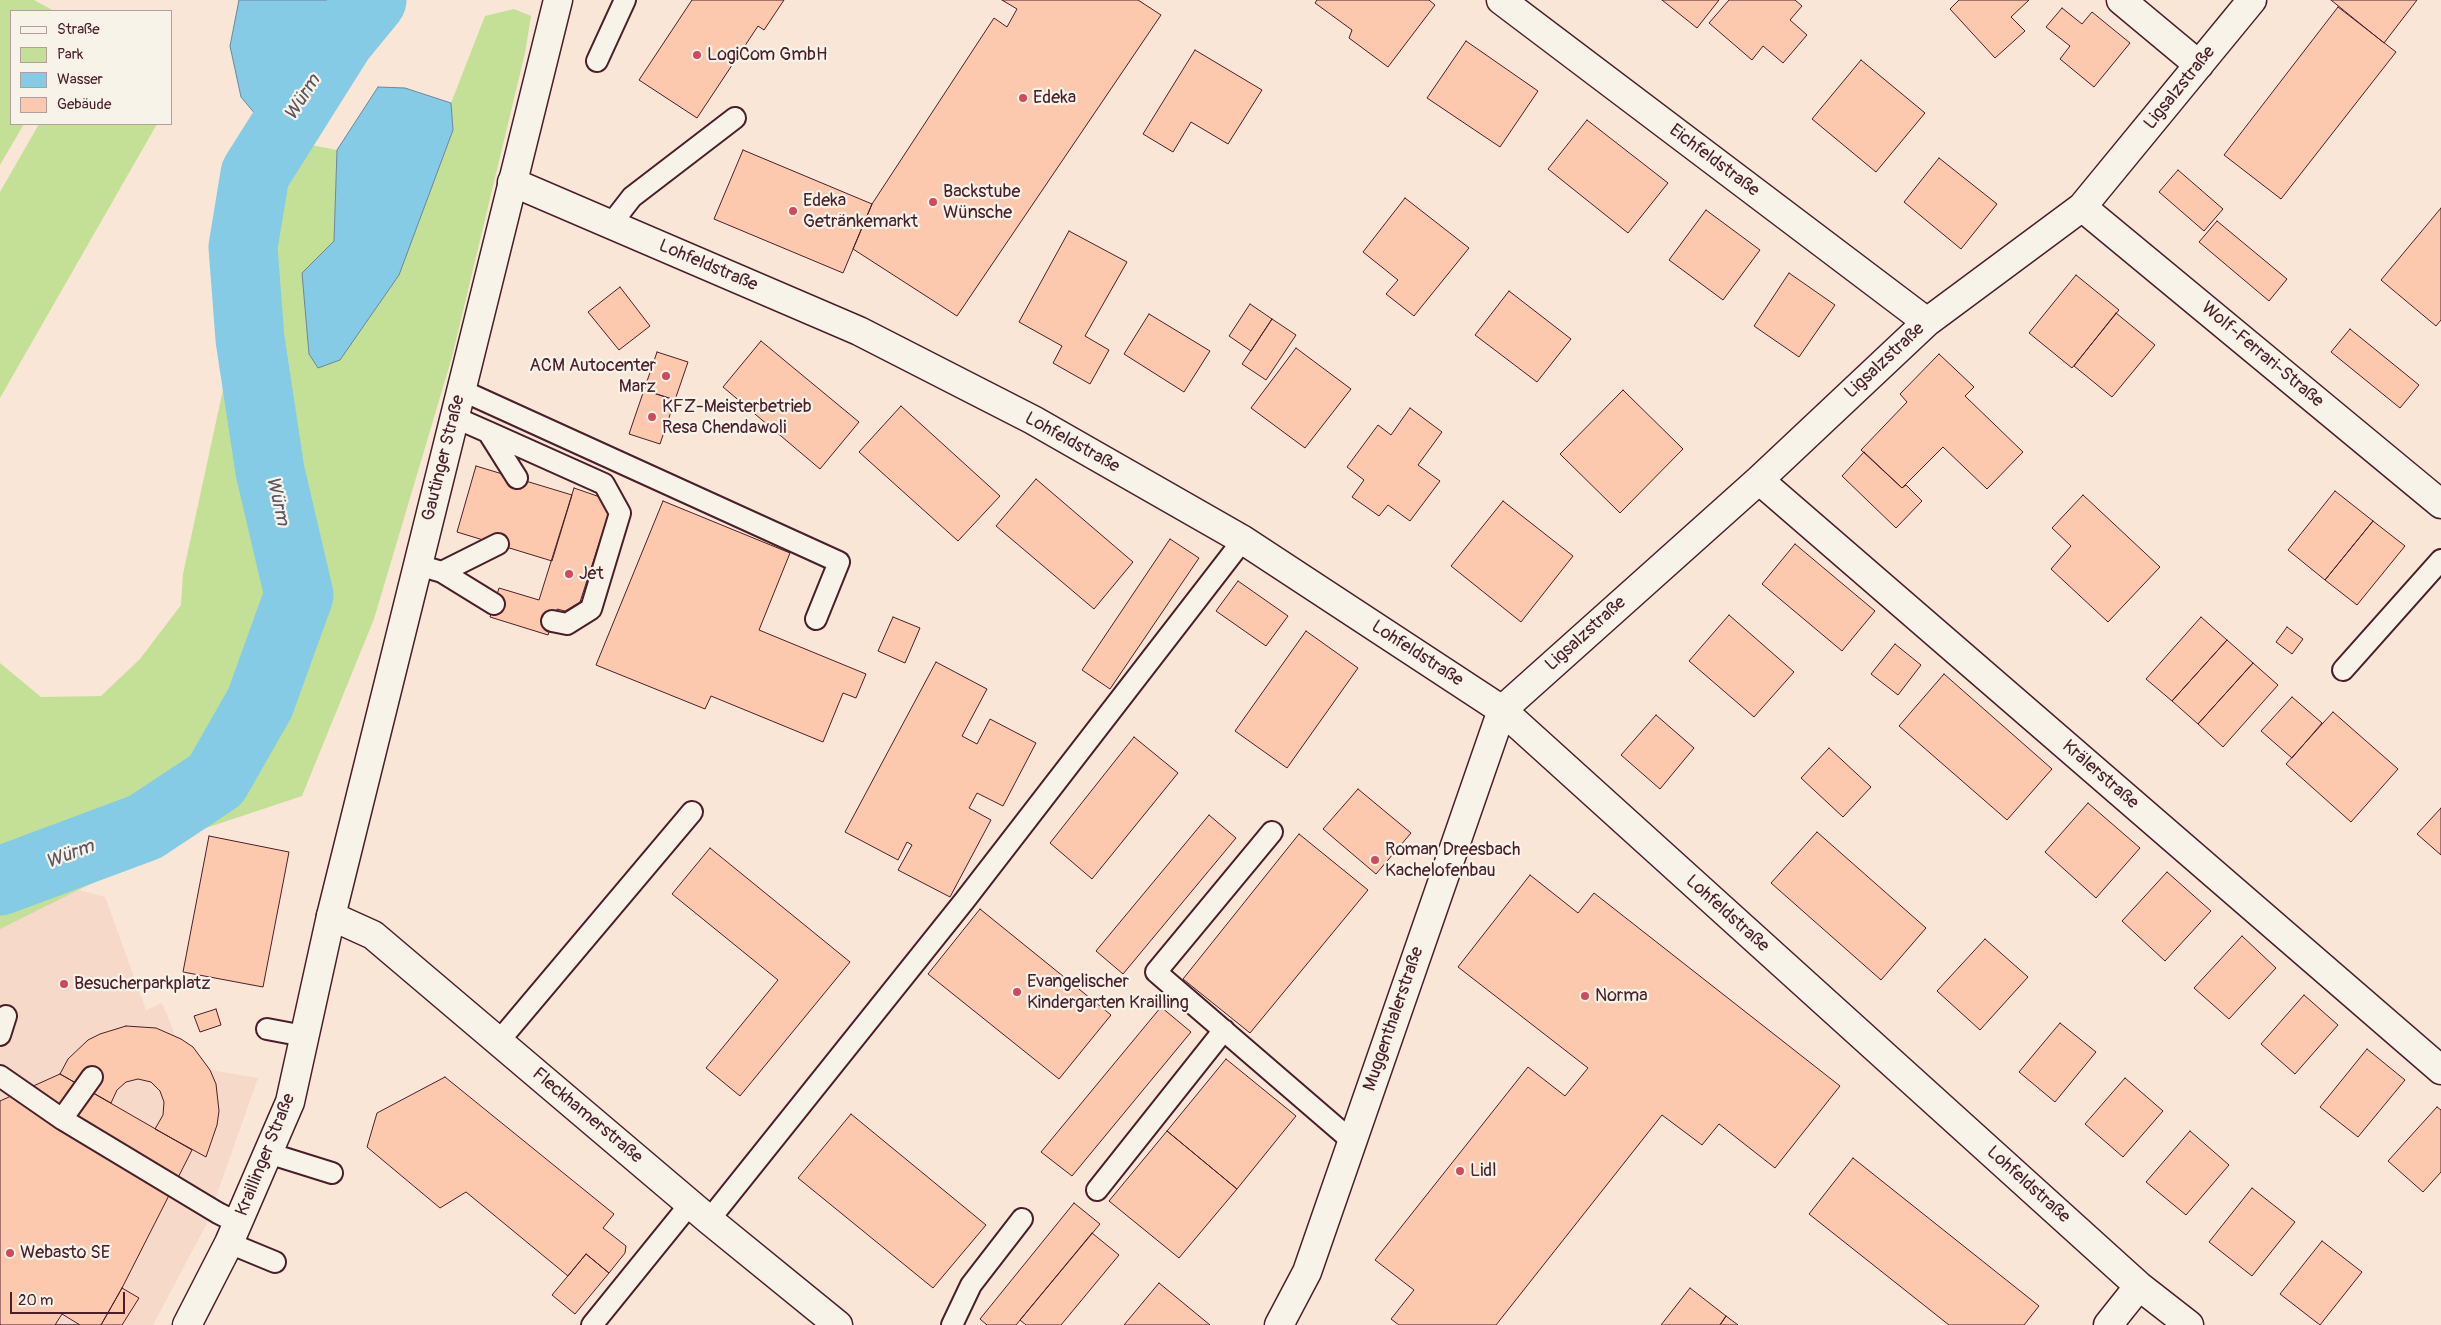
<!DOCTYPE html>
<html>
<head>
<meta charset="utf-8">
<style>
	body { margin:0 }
	#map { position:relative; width:2441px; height:1325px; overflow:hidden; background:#f9e6d7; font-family:Pangolin,sans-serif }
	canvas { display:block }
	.legend { position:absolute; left:10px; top:10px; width:162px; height:115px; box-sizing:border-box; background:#f7f3e8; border:1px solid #b29e9c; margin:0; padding:6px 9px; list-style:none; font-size:15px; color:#4a1f2b }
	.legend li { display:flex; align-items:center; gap:10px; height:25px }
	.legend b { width:25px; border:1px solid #b29e9c }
	.scale { position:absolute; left:10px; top:1292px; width:115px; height:22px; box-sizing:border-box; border:2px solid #4a1f2b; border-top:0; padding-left:6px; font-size:15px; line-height:18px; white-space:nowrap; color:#4a1f2b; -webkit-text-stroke:4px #f7f3e8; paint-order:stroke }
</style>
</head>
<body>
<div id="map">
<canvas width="2441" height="1325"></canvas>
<ul class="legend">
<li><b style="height:6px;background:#f7f3e8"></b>Straße</li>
<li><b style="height:14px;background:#c4e097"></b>Park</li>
<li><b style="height:14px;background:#85cbe6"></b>Wasser</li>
<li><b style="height:14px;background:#fdc9ae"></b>Gebäude</li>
</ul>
<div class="scale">20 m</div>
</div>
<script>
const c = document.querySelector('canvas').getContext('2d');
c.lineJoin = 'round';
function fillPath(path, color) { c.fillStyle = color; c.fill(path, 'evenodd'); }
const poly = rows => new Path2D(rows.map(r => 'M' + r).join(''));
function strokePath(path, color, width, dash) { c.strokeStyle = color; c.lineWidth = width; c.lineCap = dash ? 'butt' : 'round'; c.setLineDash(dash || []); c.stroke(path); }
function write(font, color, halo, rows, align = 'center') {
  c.font = font + ' Pangolin,sans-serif'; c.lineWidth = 4.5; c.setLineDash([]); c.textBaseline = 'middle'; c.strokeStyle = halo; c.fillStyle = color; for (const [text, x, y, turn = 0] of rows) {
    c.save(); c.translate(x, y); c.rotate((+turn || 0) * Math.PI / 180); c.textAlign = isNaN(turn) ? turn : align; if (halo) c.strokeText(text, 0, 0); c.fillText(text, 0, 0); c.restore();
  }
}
fillPath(poly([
	[0,869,105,897,146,1010,162,1003,176,1037,193,1047,210,1070,258,1078,206,1225,153,1325,0,1325]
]), '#f6d9c8');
fillPath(poly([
	[0,0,34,0,54,11,11,11,11,124,24,124,0,165],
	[514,9,531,16,525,53,452,357,374,619,302,796,197,831,0,929,0,663,41,697,101,696,140,659,181,605,183,574,224,385,267,245,281,170,306,144,337,150,334,241,302,273,427,195,453,130,451,103,485,16],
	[39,124,157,124,0,398,0,192]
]), '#c4e097');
const water = poly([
	[239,0,390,0,281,145,241,97,230,46,239,0],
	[378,87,405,88,451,103,453,130,399,275,340,360,318,368,309,354,302,273,334,241,337,150,378,87]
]);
fillPath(water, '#85cbe6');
strokePath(water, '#6d869b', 1);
strokePath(poly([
	[0,881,145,827,216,780,260,703,299,595,270,471,250,339,243,247,255,174,340,39,372,0]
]), '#85cbe6', 69);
const building = poly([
	[692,0,784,0,764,30,758,26,697,118,639,80,692,0],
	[1002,0,1138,0,1161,15,957,316,853,249,872,204,994,18,1007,27,1017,9,1002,0],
	[1317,0,1429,0,1435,5,1388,67,1349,38,1352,30,1315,3,1317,0],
	[1662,0,1719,0,1697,28,1662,0],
	[1729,0,1795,0,1802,6,1790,20,1807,35,1783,63,1763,46,1752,60,1709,23,1729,0],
	[1959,0,2029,0,2011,17,2025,31,1995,58,1950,9,1959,0],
	[2331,0,2417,0,2384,43,2331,0],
	[2338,7,2396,52,2281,199,2224,155,2338,7],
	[2062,8,2082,24,2092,12,2130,43,2094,87,2060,59,2070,46,2046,27,2062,8],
	[1466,41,1538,91,1500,147,1427,98,1466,41],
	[1195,50,1262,90,1228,144,1191,122,1173,152,1143,134,1195,50],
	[1861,60,1925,113,1876,172,1812,119,1861,60],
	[1587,120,1668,183,1628,233,1548,169,1587,120],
	[743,150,872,204,843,273,714,219,743,150],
	[1939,158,1997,204,1961,249,1904,202,1939,158],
	[2178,170,2223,209,2204,231,2159,192,2178,170],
	[1405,198,1469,248,1414,316,1386,294,1398,280,1363,252,1405,198],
	[2441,208,2441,320,2436,326,2381,280,2441,208],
	[1706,210,1760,250,1723,300,1669,260,1706,210],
	[2217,221,2287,279,2269,301,2199,242,2217,221],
	[1069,231,1127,262,1085,336,1109,350,1090,384,1053,363,1062,346,1019,322,1069,231],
	[1789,273,1835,305,1799,357,1754,326,1789,273],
	[2076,275,2119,310,2072,368,2029,333,2076,275],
	[620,287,650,326,619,350,588,312,620,287],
	[1509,291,1571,339,1537,382,1475,335,1509,291],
	[1250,304,1272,319,1251,351,1229,336,1250,304],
	[2116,313,2155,345,2112,397,2074,366,2116,313],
	[1149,314,1210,351,1184,392,1124,354,1149,314],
	[1272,319,1296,335,1266,380,1242,364,1272,319],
	[2350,329,2419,385,2400,408,2331,352,2350,329],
	[761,341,859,422,820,469,723,387,761,341],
	[1296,348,1351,389,1305,448,1251,408,1296,348],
	[657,352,688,362,675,400,644,390,657,352],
	[1939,354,1974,387,1965,396,2023,452,1987,489,1943,447,1902,488,1861,450,1907,402,1900,394,1939,354],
	[644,390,675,400,660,444,629,434,644,390],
	[1623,390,1683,449,1620,513,1560,454,1623,390],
	[901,406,1000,496,958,541,859,452,901,406],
	[1410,408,1442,432,1418,465,1440,481,1410,521,1388,505,1379,516,1352,497,1364,480,1347,467,1378,425,1391,435,1410,408],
	[1864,452,1902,488,1906,485,1922,501,1896,528,1842,476,1864,452],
	[476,466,572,495,552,561,457,532,476,466],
	[1036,479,1133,562,1094,609,996,526,1036,479],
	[574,488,600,497,609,513,580,602,565,611,557,609,548,635,490,617,499,588,539,600,574,488],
	[2335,491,2373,521,2325,580,2288,550,2335,491],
	[2083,495,2160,567,2108,622,2051,569,2071,546,2052,528,2083,495],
	[663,501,790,553,759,630,866,674,856,698,843,693,823,742,711,696,705,709,596,665,663,501],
	[1503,501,1573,556,1521,622,1451,566,1503,501],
	[2373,521,2405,546,2357,605,2325,580,2373,521],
	[1170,539,1199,558,1110,689,1082,670,1170,539],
	[1795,544,1875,611,1842,651,1762,584,1795,544],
	[1238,581,1288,616,1266,646,1216,611,1238,581],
	[1729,615,1794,672,1754,717,1689,661,1729,615],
	[893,617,920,628,905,663,878,651,893,617],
	[2201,617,2227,640,2172,701,2146,679,2201,617],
	[2287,627,2303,639,2292,654,2276,642,2287,627],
	[1306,631,1358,668,1287,768,1235,731,1306,631],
	[2227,640,2253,663,2198,724,2172,701,2227,640],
	[1895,644,1921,665,1898,695,1871,674,1895,644],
	[936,662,987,689,962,736,977,744,990,719,1036,743,1003,806,977,793,969,808,991,820,950,897,898,870,912,845,907,842,898,860,845,832,936,662],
	[2253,663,2278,685,2223,747,2198,724,2253,663],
	[1944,674,2052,769,2007,820,1899,726,1944,674],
	[2292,697,2322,723,2292,758,2261,731,2292,697],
	[2333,712,2398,769,2351,822,2286,764,2333,712],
	[1656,715,1694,748,1660,789,1621,755,1656,715],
	[1134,737,1178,773,1092,879,1050,843,1134,737],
	[1829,748,1871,787,1843,817,1801,778,1829,748],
	[1358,789,1411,833,1376,874,1323,829,1358,789],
	[2088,803,2140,848,2096,898,2045,852,2088,803],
	[2441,808,2441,855,2417,834,2441,808],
	[1209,815,1236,838,1123,974,1096,951,1209,815],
	[1817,832,1926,928,1881,980,1771,883,1817,832],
	[1299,834,1368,890,1250,1033,1183,979,1299,834],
	[209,836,289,852,263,987,183,972,209,836],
	[710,848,850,962,740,1096,706,1068,778,980,672,894,710,848],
	[2167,872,2211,911,2165,961,2122,921,2167,872],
	[1530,875,1578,913,1594,893,1840,1086,1775,1168,1719,1124,1702,1145,1662,1115,1496,1325,1399,1325,1391,1319,1414,1290,1375,1260,1528,1067,1565,1096,1588,1068,1458,967,1530,875],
	[980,909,1111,1015,1059,1079,928,974,980,909],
	[2242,936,2276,968,2229,1019,2194,988,2242,936],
	[1985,939,2028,977,1980,1030,1937,991,1985,939],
	[2304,995,2338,1025,2295,1074,2261,1044,2304,995],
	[1161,1007,1191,1032,1072,1176,1041,1152,1161,1007],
	[216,1009,221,1025,200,1032,194,1016,216,1009],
	[2060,1023,2096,1052,2055,1102,2019,1072,2060,1023],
	[126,1026,156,1028,181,1039,193,1047,210,1070,216,1084,219,1111,217,1125,206,1157,155,1129,163,1115,164,1102,160,1091,151,1082,138,1079,126,1082,117,1090,111,1103,60,1074,68,1059,88,1040,100,1034,126,1026],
	[2367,1049,2405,1080,2358,1137,2320,1107,2367,1049],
	[1226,1059,1296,1116,1237,1189,1167,1131,1226,1059],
	[60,1074,192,1150,122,1288,101,1325,0,1325,0,1101,60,1074],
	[445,1077,614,1214,603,1228,626,1246,625,1253,609,1273,586,1254,568,1276,466,1192,440,1208,367,1147,377,1113,445,1077],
	[2125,1078,2163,1111,2123,1157,2085,1124,2125,1078],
	[2437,1107,2441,1110,2441,1172,2423,1192,2388,1161,2437,1107],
	[851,1114,986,1225,933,1288,798,1178,851,1114],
	[1167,1131,1237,1189,1179,1258,1109,1201,1167,1131],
	[2190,1131,2229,1165,2186,1215,2146,1182,2190,1131],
	[1853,1158,2039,1306,2024,1325,1949,1325,1809,1214,1853,1158],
	[2252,1188,2295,1222,2252,1276,2209,1242,2252,1188],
	[1074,1203,1100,1224,1016,1325,987,1325,980,1319,1074,1203],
	[1092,1233,1119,1255,1061,1325,1026,1325,1020,1320,1092,1233],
	[2322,1241,2362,1272,2320,1325,2280,1294,2322,1241],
	[586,1254,609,1273,575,1314,552,1295,586,1254],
	[1159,1283,1210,1325,1124,1325,1159,1283],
	[122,1288,139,1298,122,1325,101,1325,122,1288],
	[1690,1288,1726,1316,1720,1325,1661,1325,1690,1288],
	[62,1314,80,1325,55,1325,62,1314],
	[1726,1316,1738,1325,1720,1325,1726,1316]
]);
fillPath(building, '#fdc9ae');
strokePath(building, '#4a1f2b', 1);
const lane = poly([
	[597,61,625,0],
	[611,224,632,197,735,118],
	[461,390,839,562,816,619],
	[454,417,488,432,517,478],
	[488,432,604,484,620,513,591,609,567,624,552,621],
	[418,565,442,572,498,544],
	[442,572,494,604],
	[2343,670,2441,560],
	[1272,832,1156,972,1352,1141],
	[267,1029,304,1036],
	[0,1035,6,1016],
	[499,1041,692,812],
	[0,1076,62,1119,218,1213,238,1223],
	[62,1119,92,1077],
	[268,1153,332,1173],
	[1097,1190,1224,1030],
	[709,1220,965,900,1243,540],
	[229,1243,275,1262],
	[592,1325,690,1204],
	[952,1325,971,1285,1022,1219]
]);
const street = poly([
	[1501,0,1927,322],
	[2121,0,2199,65],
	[512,182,859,331,1033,420,1243,540,1502,710,2139,1286,2189,1325],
	[2082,207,2441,504],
	[1759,480,2441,1070],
	[331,916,373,935,709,1220,838,1325],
	[1279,1325,1307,1272,1502,710,1759,480,1927,322,2082,207,2252,0],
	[2108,1325,2139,1286]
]);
const secondary = poly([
	[187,1325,229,1243,290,1102,331,916,558,0]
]);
strokePath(lane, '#4a1f2b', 24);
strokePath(street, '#4a1f2b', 31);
strokePath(secondary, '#4a1f2b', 31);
strokePath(lane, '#f7f3e8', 20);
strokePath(street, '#f7f3e8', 28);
strokePath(secondary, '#f7f3e8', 28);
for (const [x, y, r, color] of [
	[697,55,5,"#d1495b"],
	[1023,98,5,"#d1495b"],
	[933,202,5,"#d1495b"],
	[793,211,5,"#d1495b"],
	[666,376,5,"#d1495b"],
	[652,417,5,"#d1495b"],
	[569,574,5,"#d1495b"],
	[1375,860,5,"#d1495b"],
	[64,984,5,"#d1495b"],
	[1017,992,5,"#d1495b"],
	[1585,996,5,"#d1495b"],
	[1460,1171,5,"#d1495b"],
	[10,1253,5,"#d1495b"]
]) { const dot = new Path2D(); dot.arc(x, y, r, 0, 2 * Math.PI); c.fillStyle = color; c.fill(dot); strokePath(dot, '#f7f3e8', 2); }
write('18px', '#4a1f2b', '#f7f3e8', [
	["LogiCom GmbH",707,55],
	["Edeka",1033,98],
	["Backstube",943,192],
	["Wünsche",943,213],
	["Edeka",803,201],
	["Getränkemarkt",803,222],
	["ACM Autocenter",656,366,"right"],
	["Marz",656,387,"right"],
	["KFZ-Meisterbetrieb",662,407],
	["Resa Chendawoli",662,428],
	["Jet",579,574],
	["Roman Dreesbach",1385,850],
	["Kachelofenbau",1385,871],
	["Evangelischer",1027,982],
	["Kindergarten Krailling",1027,1003],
	["Besucherparkplatz",74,984],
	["Norma",1595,996],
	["Lidl",1470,1171],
	["Webasto SE",20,1253]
], 'left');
write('18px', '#4a1f2b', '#f7f3e8', [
	["Ligsalzstraße",2180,88,-51],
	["Eichfeldstraße",1714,161,37],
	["Lohfeldstraße",708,266,23],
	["Wolf-Ferrari-Straße",2262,355,40],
	["Ligsalzstraße",1885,361,-43],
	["Lohfeldstraße",1072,443,29],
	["Gautinger Straße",444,458,-76],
	["Ligsalzstraße",1586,634,-42],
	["Lohfeldstraße",1417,654,33],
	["Krälerstraße",2100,775,41],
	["Lohfeldstraße",1727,914,42],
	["Muggenthalerstraße",1394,1019,-71],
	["Fleckhamerstraße",587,1116,40],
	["Kraillinger Straße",266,1155,-68],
	["Lohfeldstraße",2028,1185,42]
]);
write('italic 19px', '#5c5363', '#f7f3e8', [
	["Würm",303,98,-58],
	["Würm",277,501,77],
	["Würm",70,855,-21]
]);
</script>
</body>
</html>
